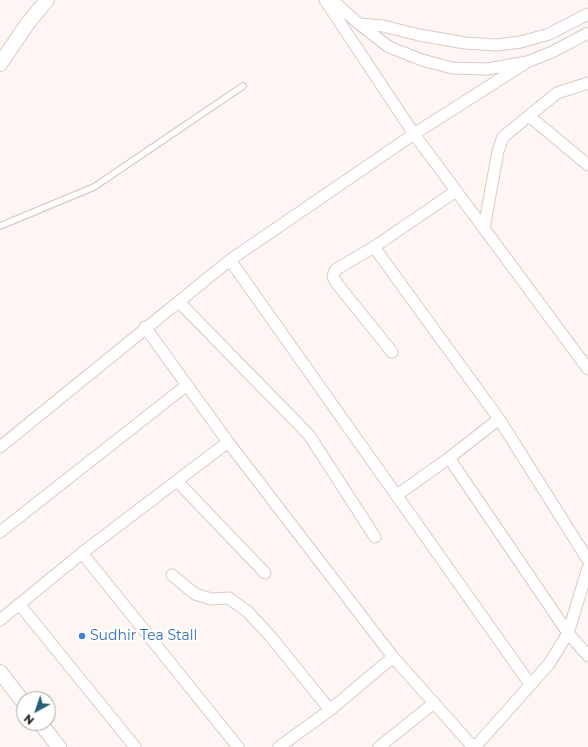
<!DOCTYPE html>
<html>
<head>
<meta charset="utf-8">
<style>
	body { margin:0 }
	#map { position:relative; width:588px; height:747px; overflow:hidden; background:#fdf6f3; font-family:Montserrat,sans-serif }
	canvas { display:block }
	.north { position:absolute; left:16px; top:691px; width:40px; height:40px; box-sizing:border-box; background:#fff; border:1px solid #a6a4a3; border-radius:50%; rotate:220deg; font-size:11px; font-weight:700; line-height:16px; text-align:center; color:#211b18 }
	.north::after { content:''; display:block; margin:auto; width:14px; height:18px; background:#236077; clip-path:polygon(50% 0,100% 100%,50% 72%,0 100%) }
</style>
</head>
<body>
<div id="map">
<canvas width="588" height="747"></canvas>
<div class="north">N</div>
</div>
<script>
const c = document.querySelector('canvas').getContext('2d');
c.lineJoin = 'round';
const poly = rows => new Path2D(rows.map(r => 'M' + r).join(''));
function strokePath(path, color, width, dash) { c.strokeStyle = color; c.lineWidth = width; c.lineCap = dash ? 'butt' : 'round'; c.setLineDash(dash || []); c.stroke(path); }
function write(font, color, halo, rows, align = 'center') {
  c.font = font + ' Montserrat,sans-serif'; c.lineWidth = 4; c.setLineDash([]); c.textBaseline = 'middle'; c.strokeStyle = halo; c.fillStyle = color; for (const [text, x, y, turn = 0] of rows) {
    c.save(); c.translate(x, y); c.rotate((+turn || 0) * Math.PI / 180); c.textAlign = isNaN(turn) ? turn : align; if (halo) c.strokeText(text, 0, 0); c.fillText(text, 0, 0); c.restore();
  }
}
const service = poly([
	[0,226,94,187,243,86]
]);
const minor = poly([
	[325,0,414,134,588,369],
	[332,0,358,23,389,47,422,60,452,68,487,69,527,62,552,52,588,33],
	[359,24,383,26,419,35,465,43,496,45,521,42,549,34,588,14],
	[529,116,588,165],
	[484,228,498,151,503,137,557,93,588,83],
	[374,247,499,419,588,560],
	[230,260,530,684],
	[179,302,309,435,375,537],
	[145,327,228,442,393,657,473,747],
	[392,352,338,285,333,277,335,270,374,247,456,191],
	[0,447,230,260,414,134,527,62],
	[449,458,568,633,588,656],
	[177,481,265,573],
	[397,495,449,458,499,419],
	[0,532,187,385],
	[82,553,238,747],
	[172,575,195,594,211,599,229,598,248,612,271,637,330,710],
	[20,605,135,747],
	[0,620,82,553,228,442],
	[279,747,330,710,393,657],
	[379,747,434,703],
	[475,747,549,664,568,633,588,568]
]);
const tertiary = poly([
	[0,64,28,23,47,0],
	[0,672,24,703],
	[40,723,59,747]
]);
strokePath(service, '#dbcac2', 8);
strokePath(minor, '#dbcac2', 13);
strokePath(tertiary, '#dbcac2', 16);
strokePath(service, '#fff', 5.5);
strokePath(minor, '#fff', 11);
strokePath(tertiary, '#fff', 14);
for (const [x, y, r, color] of [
	[82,636,4,"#3f7fe0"]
]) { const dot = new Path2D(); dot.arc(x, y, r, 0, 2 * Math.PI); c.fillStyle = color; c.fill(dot); strokePath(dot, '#fff', 1.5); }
write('14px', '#366cbe', '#fff', [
	["Sudhir Tea Stall",90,636]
], 'left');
</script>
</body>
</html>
